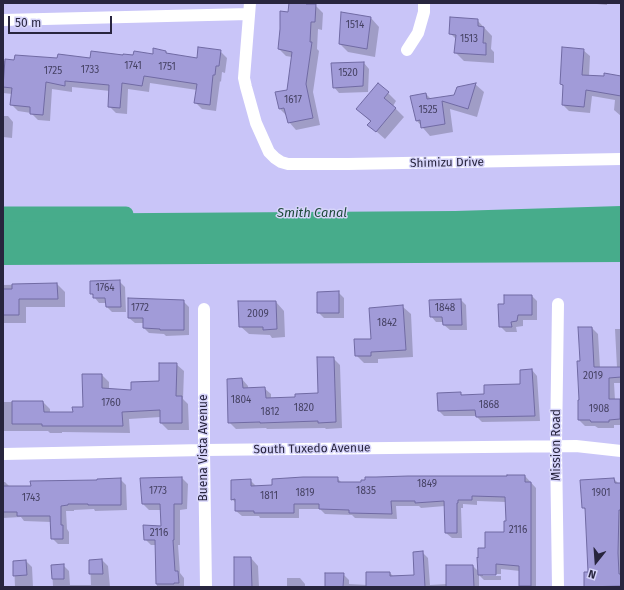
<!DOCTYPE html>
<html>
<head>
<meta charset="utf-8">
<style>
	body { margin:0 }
	#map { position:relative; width:624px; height:590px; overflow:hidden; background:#c9c5f8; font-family:"Fira Sans",sans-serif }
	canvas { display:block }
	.frame { position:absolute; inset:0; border:4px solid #28253e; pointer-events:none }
	.north { position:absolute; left:576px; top:542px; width:40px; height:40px; -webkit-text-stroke:3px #d6d4fa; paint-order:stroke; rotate:197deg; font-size:11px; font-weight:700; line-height:16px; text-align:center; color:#28253e }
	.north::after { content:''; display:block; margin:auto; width:14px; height:18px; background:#28253e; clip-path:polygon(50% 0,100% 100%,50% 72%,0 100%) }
	.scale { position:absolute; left:8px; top:16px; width:104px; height:18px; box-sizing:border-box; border:2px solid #28253e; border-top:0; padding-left:5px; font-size:12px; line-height:14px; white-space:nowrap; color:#28253e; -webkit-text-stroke:3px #d6d4fa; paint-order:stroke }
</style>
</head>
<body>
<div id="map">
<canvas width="624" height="590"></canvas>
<div class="frame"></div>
<div class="north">N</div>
<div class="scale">50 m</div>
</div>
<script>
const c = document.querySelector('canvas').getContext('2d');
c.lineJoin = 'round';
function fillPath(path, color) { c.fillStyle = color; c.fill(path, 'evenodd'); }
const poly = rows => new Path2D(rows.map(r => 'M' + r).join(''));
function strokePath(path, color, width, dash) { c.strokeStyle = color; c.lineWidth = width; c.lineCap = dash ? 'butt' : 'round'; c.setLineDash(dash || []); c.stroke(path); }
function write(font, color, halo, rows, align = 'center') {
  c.font = font + ' "Fira Sans",sans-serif'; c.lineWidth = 3; c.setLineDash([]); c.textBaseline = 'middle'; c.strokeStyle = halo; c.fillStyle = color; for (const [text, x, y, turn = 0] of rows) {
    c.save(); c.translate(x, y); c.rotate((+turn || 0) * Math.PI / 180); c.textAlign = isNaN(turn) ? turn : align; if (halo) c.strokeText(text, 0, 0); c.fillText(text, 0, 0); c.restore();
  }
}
fillPath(poly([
	[621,206,621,262,3,265,3,214,455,211]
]), '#47ac8b');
fillPath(poly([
	[290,3,313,3,323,13,322,30,318,29,317,49,319,51,313,92,320,125,296,130,289,122,287,116,280,109,276,92,288,90,292,57,286,56,279,49,289,14],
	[587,3,607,3,607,5],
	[371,18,379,27,375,57,348,52,340,44],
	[477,20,492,36,491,49,494,52,494,63,464,61,455,52,456,39,450,33],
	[583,50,590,56,589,76,621,77,621,116,614,110,615,100,592,96,590,113,569,111,563,105,564,87,561,84],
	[220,51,227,58,225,73,222,72,221,82,220,81,216,111,202,109,195,102,197,90,150,83,149,92,128,89,127,114,116,113,109,106,110,91,72,87,72,92,52,89,50,121,38,120,31,113,18,111,11,104,12,94,3,93,3,61,91,60,124,56,154,56,166,52,168,54,198,59],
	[364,63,369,69,368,92,339,93,334,87],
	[475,84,484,92,477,117,450,109,453,132,430,136,417,121,426,94,431,99,455,96],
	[388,93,396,101,393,106,404,117,385,139,369,125,371,122,357,109],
	[3,116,8,116,13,122,12,138,3,137],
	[119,281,125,287,126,312,112,312,107,307,107,303,99,303,91,293],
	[57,284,65,292,65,307,26,307,26,323,3,323,3,285],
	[338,292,344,298,344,318,324,318,318,312],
	[532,296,537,301,537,320,523,320,523,326,516,327,517,332,506,332,500,326,505,305],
	[461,300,466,305,467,330,450,330,444,325,444,322,436,322,431,316],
	[183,301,189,307,189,335,166,336,164,334,149,333,144,328,144,323,135,323,129,318],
	[276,302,284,311,285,337,272,338,270,335,249,334,240,326],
	[403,307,411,314,413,357,378,359,378,363,364,363,356,355],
	[592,328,598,334,600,368,617,368,615,329,621,329,621,383,614,383,615,400,620,400,621,402,621,425,614,425,614,428,598,428,595,426,585,426,579,420,581,401,581,362],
	[333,358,340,365,342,428,326,429,325,428,267,429,266,428,236,429,229,422,242,379,248,386,248,389,264,388,271,394,271,399,296,398,319,394],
	[176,364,184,371,183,399,188,404,189,430,168,430,161,423,161,417,129,419,130,433,62,432,62,433,50,433,48,431,4,431,4,433,3,433,3,402,43,402,50,409,50,413,74,413,84,408,102,375,109,382,109,390,133,391,160,382],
	[532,370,537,376,540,421,482,422,477,417,477,416,444,416,439,411,460,393,463,396,486,395,521,385],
	[525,476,536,488,536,587,521,587,520,586,520,571,501,569,501,574,483,574,483,576,501,576,501,580,484,580,479,575,479,587,326,587,343,574,349,580,349,584,367,585,390,573,394,577,415,576,422,552,428,558,430,585,447,584,473,566,479,572,486,549,505,533,507,522,506,502,477,501,477,505,463,504,463,508,461,508,462,538,452,538,446,533,445,506,421,508,419,506,396,506,397,519,355,518,352,515,325,514,320,509,299,509,299,518,260,518,259,516,242,516,236,511,236,503,232,499,250,480,256,486,273,486,337,478,342,483],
	[182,478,188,484,187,509,180,510,180,545,178,545,180,573,184,578,184,587,157,587,156,545,151,545,145,539,162,527,161,510,149,510,143,504],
	[120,479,126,485,127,510,95,511,94,509,74,510,74,511,66,511,67,529,69,532,69,544,58,544,52,538,51,522,24,521,21,517,3,518,3,482,5,482,10,487,32,487],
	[614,479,619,484,621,484,621,587,586,587,585,573,589,574,586,511,583,507],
	[251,558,258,566,259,587,231,587,235,587],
	[102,560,108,566,110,587,53,587,52,566,63,565,69,571,70,585,91,585,90,561],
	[26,561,32,567,33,587,15,587,14,562],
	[287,578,300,578,305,584,305,587,287,587]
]), '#0003');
strokePath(poly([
	[3,214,126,214]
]), '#47ac8b', 15);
const building = poly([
	[289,3,306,3,306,4,316,4,315,22,311,22,310,42,312,42,306,84,313,118,288,123,284,108,279,109,275,92,287,90,292,52,278,49,280,29,280,11,288,12,289,3],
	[341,12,371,17,367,49,339,44,341,12],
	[450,17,478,19,478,26,484,27,483,43,486,43,486,55,454,53,456,35,449,34,450,17],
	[198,47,221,50,219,66,216,66,215,75,213,75,210,105,194,103,197,84,144,76,142,86,122,83,120,108,108,107,109,85,65,81,65,86,46,82,43,115,30,114,30,107,10,105,12,88,3,87,5,59,14,60,15,55,57,58,58,54,90,58,91,51,123,55,123,54,133,55,134,51,153,54,153,48,166,51,166,53,197,58,198,47],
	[562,47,584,49,582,75,604,76,604,73,621,76,621,96,586,90,584,107,562,105,563,85,560,84,562,47],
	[364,62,363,86,333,88,331,63,364,62],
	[378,83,389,92,384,98,396,108,376,132,367,125,371,121,356,109,378,83],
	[476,83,468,109,442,101,445,124,421,128,420,120,416,121,410,96,426,93,427,99,454,95,457,87,476,83],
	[120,280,121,307,106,307,105,298,93,298,93,294,90,294,90,281,120,280],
	[57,283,58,299,19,299,19,315,3,315,3,289,12,289,12,284,57,283],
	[339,291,339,313,317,313,317,292,339,291],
	[504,295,532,295,532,315,518,315,517,321,511,322,512,327,499,327,498,304,504,304,504,295],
	[128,298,184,300,184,330,160,330,160,329,143,328,143,318,128,318,128,298],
	[461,299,462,325,443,325,442,317,430,317,429,300,461,299],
	[238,301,276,301,277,329,263,330,263,327,239,327,238,301],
	[403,305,406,350,371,352,371,356,355,356,354,339,371,339,369,308,403,305],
	[578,327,592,327,594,367,621,367,621,377,609,378,609,399,620,399,620,419,609,420,609,422,591,422,590,420,578,420,578,400,579,400,577,361,580,361,578,327],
	[317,357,334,357,336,422,318,423,318,421,260,423,260,422,228,423,227,379,242,378,243,388,265,387,266,398,295,397,295,394,318,393,317,357],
	[159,363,177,363,176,396,182,396,182,423,160,423,160,410,122,412,123,426,42,426,42,424,12,424,12,401,43,401,44,412,73,412,72,407,83,407,82,374,102,374,102,388,131,390,131,382,159,381,159,363],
	[532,369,535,416,476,417,475,410,438,411,437,393,461,392,461,395,484,394,484,385,520,384,520,370,532,369],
	[507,475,525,475,525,482,531,482,531,586,519,586,519,566,496,564,496,575,478,575,477,557,478,558,478,548,485,548,485,532,504,532,504,521,506,521,505,497,472,496,472,500,458,500,458,503,457,503,457,533,445,533,444,501,415,503,415,501,391,501,392,514,349,513,349,510,319,509,319,504,294,504,294,513,254,513,254,511,235,511,235,499,231,500,231,480,251,479,251,486,272,485,272,479,303,477,338,477,338,482,361,482,361,480,365,480,365,477,376,477,408,476,507,476,507,475],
	[182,477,182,504,174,504,174,540,173,540,175,571,178,571,179,583,174,583,174,584,156,584,155,540,144,540,143,525,161,526,160,504,142,504,140,478,182,477],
	[121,478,121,505,88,505,88,504,68,504,68,505,61,506,61,525,63,525,63,539,51,539,50,516,17,516,17,512,3,512,3,486,31,486,30,481,97,480,97,479,121,478],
	[614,478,615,483,621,483,621,510,619,510,618,553,619,574,621,574,621,586,584,587,584,572,588,572,585,508,582,508,580,480,614,478],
	[423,551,425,587,366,587,366,572,390,572,390,576,414,575,413,552,423,551],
	[234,557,251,557,252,587,234,587,234,557],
	[102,559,103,574,89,574,89,560,102,559],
	[26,560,27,575,13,576,13,561,26,560],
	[64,564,64,579,52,579,51,565,64,564],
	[446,565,473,565,474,587,446,587,446,565],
	[325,573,344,573,343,587,325,587,325,573]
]);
fillPath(building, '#a19bd8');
strokePath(building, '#706aa3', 1);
strokePath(poly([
	[250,3,244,78,246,87,256,123,269,152,275,158,281,162,288,164,348,164,621,159],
	[3,20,249,14],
	[407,50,418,33,424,12,424,3],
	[204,309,204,450,206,587],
	[3,454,204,450,576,446,621,451],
	[558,587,556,446,558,304]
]), '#fff', 12);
write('10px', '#464264', null, [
	["1514",355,25],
	["1513",469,39],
	["1741",133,66],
	["1751",167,67],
	["1733",90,70],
	["1725",53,71],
	["1520",348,73],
	["1617",293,100],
	["1525",428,110],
	["1764",105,288],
	["1772",140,308],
	["1848",445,308],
	["2009",258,314],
	["1842",387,323],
	["2019",593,376],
	["1804",241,400],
	["1760",111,403],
	["1868",489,405],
	["1820",304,408],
	["1908",599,409],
	["1812",270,412],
	["1849",427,484],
	["1773",158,491],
	["1835",366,491],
	["1819",305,493],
	["1901",601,493],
	["1811",269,496],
	["1743",31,498],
	["2116",518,530],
	["2116",159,533]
]);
write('12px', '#28253e', '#d6d4fa', [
	["Shimizu Drive",447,163,-1],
	["Mission Road",557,445,-90],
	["Buena Vista Avenue",204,448,-90],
	["South Tuxedo Avenue",312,449,-1]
]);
write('italic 13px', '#1f4a3b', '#d6d4fa', [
	["Smith Canal",312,213]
]);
</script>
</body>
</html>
